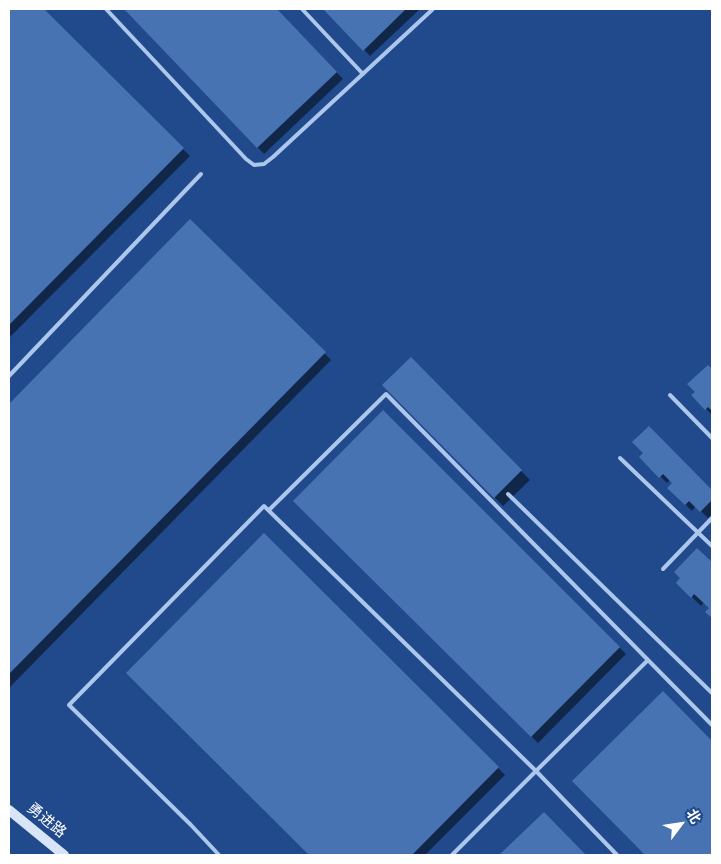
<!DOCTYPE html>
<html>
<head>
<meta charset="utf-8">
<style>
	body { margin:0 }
	#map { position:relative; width:721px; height:864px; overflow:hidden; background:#204a8c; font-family:"Roboto Condensed","Noto Sans SC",sans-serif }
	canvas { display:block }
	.frame { position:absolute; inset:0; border:10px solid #fff; pointer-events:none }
	.north { position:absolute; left:656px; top:799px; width:50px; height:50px; -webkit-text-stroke:4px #204a8c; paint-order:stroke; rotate:59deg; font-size:14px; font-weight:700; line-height:20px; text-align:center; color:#fff }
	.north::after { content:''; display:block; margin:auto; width:18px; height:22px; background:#fff; clip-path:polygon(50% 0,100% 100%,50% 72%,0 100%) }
</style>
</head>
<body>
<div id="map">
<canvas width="721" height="864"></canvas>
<div class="frame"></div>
<div class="north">北</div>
</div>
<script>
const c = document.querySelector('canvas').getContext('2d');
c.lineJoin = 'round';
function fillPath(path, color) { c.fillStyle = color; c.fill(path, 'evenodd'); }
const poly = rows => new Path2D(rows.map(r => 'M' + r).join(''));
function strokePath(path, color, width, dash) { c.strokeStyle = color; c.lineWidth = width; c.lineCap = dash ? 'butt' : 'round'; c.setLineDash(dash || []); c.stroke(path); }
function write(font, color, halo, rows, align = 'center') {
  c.font = font + ' "Roboto Condensed","Noto Sans SC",sans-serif'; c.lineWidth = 4; c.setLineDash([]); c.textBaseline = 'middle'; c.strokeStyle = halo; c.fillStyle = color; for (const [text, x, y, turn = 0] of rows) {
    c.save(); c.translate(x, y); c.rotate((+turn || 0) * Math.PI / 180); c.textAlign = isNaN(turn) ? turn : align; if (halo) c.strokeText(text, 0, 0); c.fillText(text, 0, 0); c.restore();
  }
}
fillPath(poly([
	[9,9,42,9,190,156,9,338],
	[125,9,275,9,343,79,264,154],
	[325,9,420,9,370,56],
	[190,221,331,360,9,688,9,405],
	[411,359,530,480,503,506,384,385],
	[708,366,712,370,712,415,693,395,696,392],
	[383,412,626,654,538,743,295,501],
	[649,428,712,491,712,514,708,518,696,506,692,511,669,488,674,483,670,480,667,483,641,457,645,453],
	[264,535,505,775,425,855,311,855,128,673],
	[697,550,712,564,712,617,707,612,710,608,704,602,701,606,678,583],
	[663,693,712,743,712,855,647,855,574,781],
	[544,814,585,855,501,855]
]), '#0007');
fillPath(poly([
	[9,9,44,9,184,148,9,325],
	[124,9,277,9,337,72,257,148],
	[323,9,406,9,363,51],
	[190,219,326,352,9,674,9,404],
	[411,357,522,470,494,498,382,385],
	[708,365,712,369,712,411,708,407,705,410,691,395,695,392,687,384],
	[383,410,620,647,531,737,293,501],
	[649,426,712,490,712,500,700,512,689,501,685,505,667,488,672,483,663,474,659,478,639,457,643,453,632,442],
	[264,533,499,767,412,855,309,855,126,673],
	[697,548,712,562,712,618,705,612,709,608,694,594,691,598,676,583,680,578,674,572],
	[663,691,712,741,712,855,645,855,572,781],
	[544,812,586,855,499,855]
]), '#4873b3');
strokePath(poly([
	[106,9,246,159,254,165,264,164,273,157,433,9],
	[302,9,363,74],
	[9,376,201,174],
	[670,395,712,438],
	[620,458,712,546],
	[508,494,712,693],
	[269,510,386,394,712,725],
	[663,569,712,518],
	[219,855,191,825,69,705,264,506,536,771,648,660],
	[452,855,536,771,617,855]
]), '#adc6ec', 4);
strokePath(poly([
	[9,810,64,855]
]), '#d8e5f9', 10);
write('15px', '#fff', '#204a8c', [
	["勇进路",46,821,39]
]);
</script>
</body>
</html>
